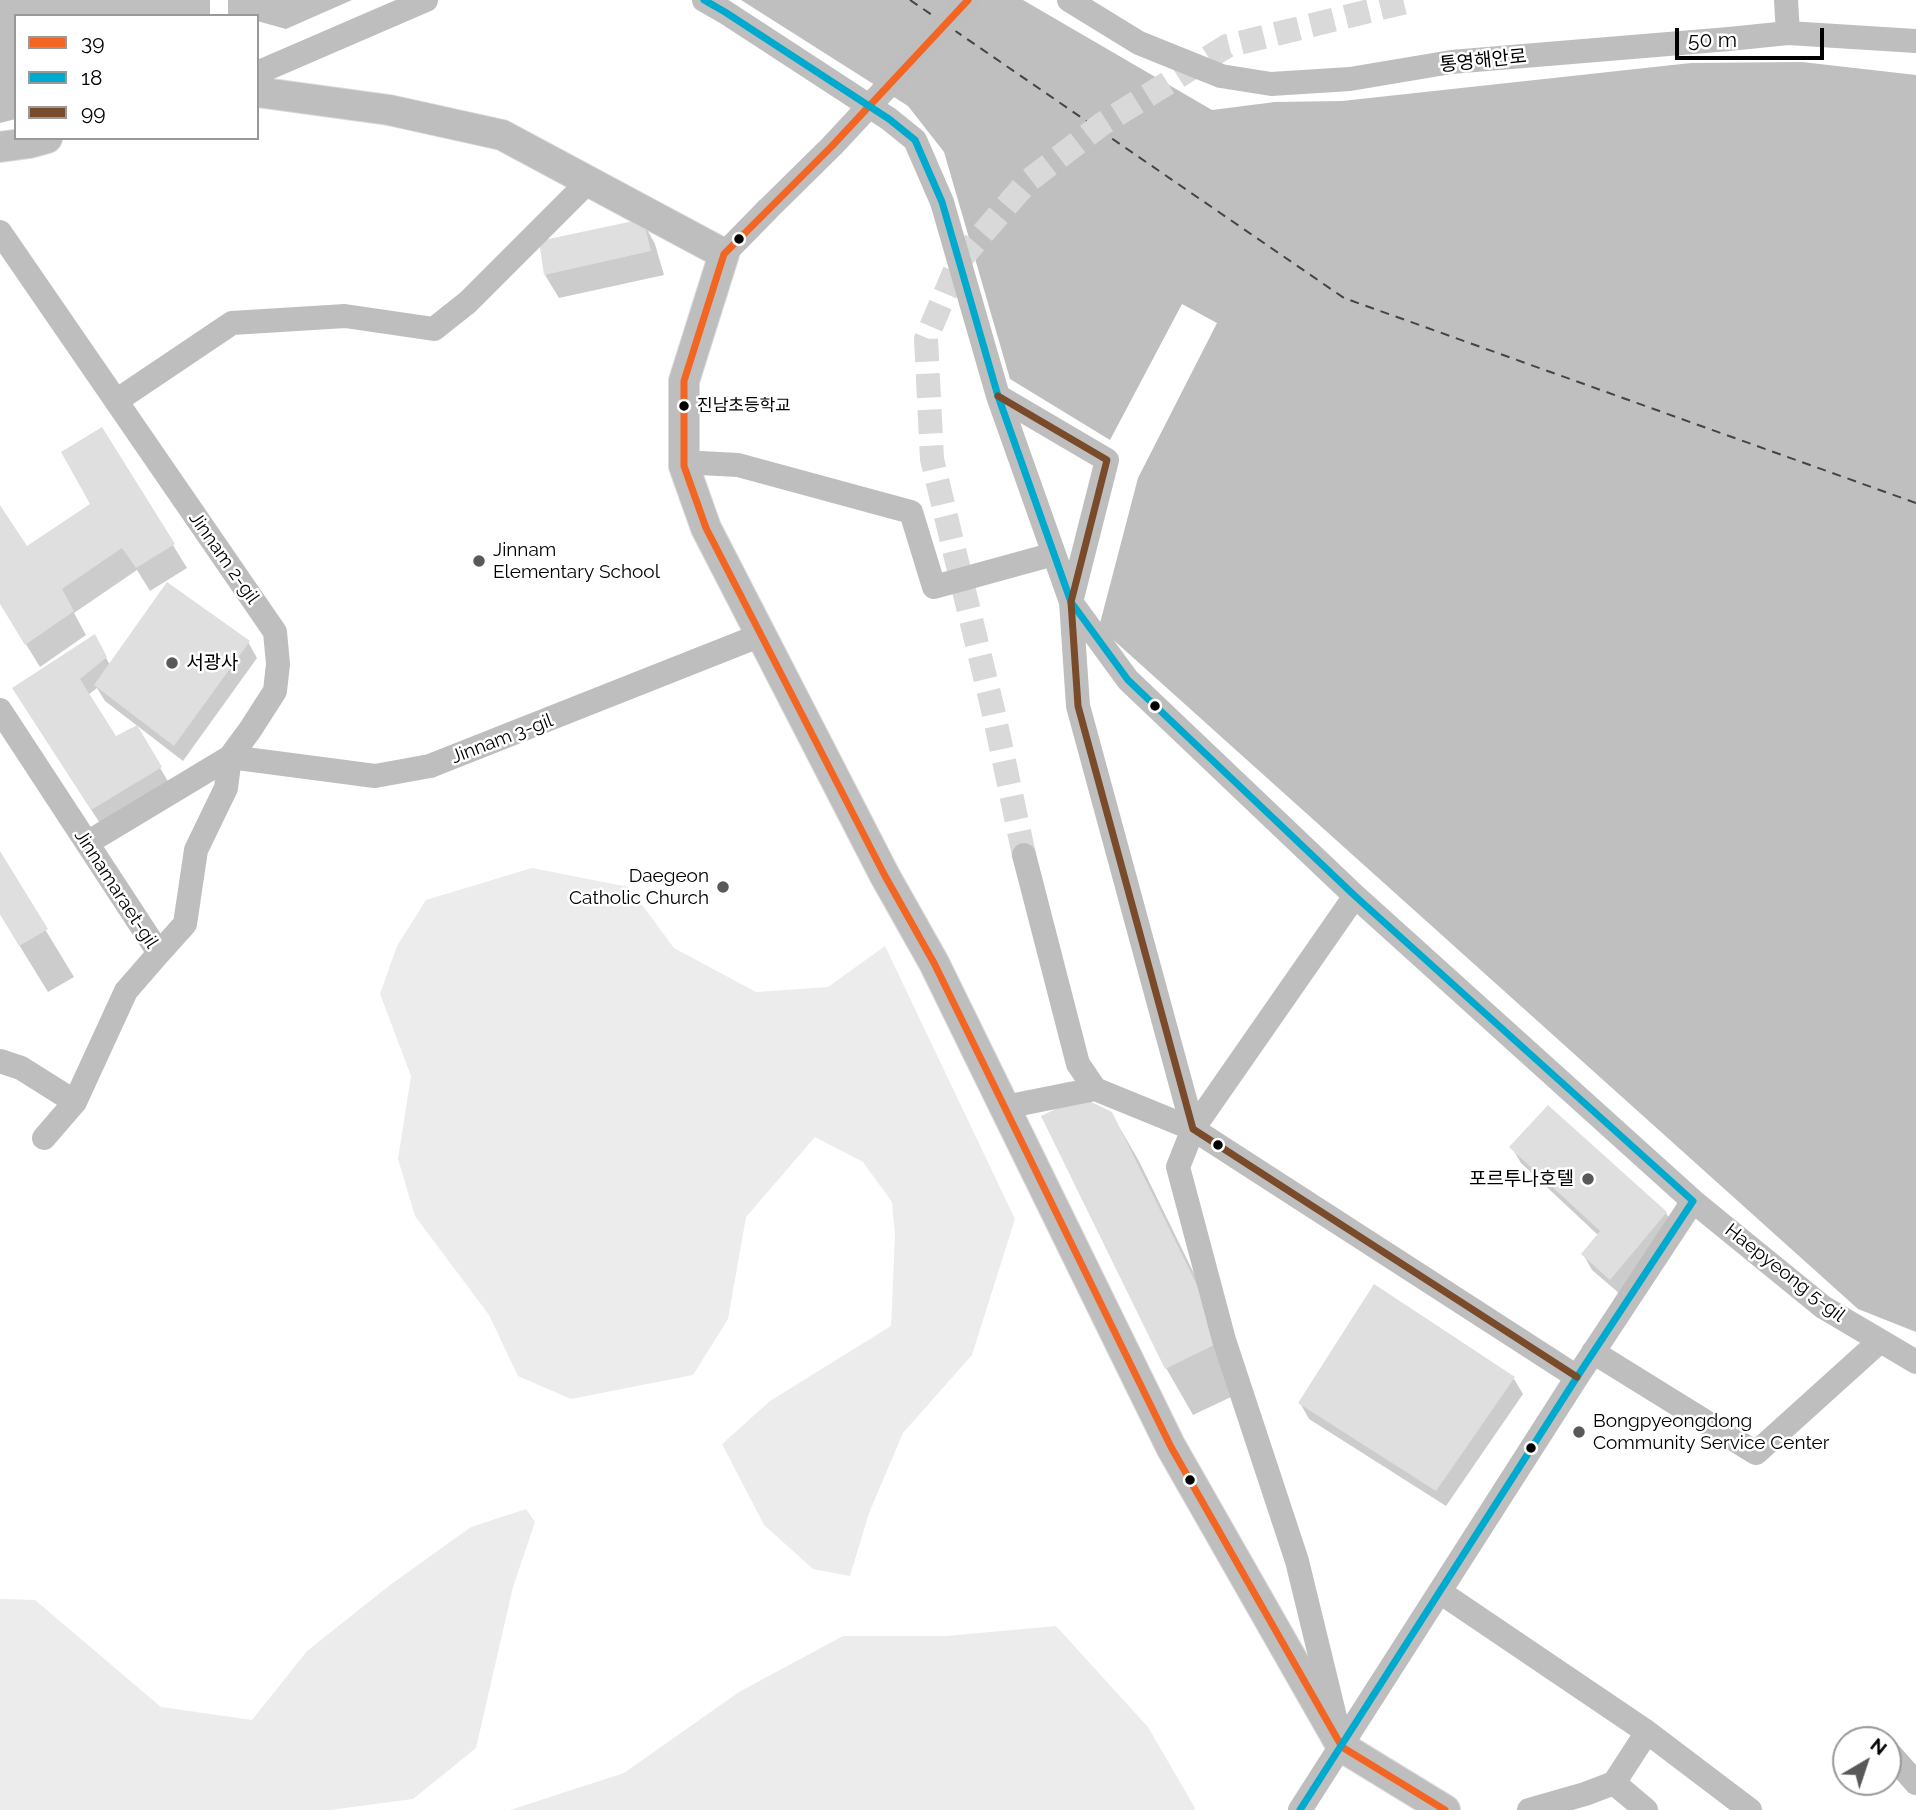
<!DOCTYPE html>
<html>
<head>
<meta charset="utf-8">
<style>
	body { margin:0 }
	#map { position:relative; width:1916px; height:1810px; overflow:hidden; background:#fff; font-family:Raleway,sans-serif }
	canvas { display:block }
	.legend { position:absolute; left:14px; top:14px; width:245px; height:126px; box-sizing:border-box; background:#fff; border:2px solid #999; margin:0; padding:9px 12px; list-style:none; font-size:21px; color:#000 }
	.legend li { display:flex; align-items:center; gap:14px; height:35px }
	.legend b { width:35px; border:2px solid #999 }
	.north { position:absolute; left:1832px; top:1726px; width:70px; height:70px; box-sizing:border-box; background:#fff; border:2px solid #999; border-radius:50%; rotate:39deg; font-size:19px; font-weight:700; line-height:28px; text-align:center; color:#000 }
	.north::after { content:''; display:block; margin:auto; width:24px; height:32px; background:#595959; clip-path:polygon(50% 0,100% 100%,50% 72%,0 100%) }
	.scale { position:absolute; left:1675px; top:28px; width:149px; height:32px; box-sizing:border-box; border:4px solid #000; border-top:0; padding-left:9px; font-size:21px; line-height:24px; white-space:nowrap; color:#000; -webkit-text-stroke:5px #fff; paint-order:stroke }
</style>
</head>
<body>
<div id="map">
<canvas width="1916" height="1810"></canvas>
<ul class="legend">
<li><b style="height:9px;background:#f26522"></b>39</li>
<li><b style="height:9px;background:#00a9ce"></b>18</li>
<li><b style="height:9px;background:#7a4b2a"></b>99</li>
</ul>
<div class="north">N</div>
<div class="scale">50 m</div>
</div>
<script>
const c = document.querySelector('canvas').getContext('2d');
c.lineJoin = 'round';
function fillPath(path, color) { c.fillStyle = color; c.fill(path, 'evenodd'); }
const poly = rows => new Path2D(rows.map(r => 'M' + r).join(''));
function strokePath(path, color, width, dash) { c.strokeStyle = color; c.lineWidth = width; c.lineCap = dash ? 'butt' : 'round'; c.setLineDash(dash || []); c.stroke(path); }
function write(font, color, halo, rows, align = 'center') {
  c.font = font + ' Raleway,"Noto Sans KR",sans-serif'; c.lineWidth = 5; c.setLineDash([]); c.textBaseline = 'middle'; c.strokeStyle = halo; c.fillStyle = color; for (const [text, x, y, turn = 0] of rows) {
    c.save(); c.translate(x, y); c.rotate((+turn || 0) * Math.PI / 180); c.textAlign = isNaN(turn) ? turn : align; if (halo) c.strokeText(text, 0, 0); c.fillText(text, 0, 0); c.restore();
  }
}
fillPath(poly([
	[532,868,629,887,674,948,756,992,828,987,885,946,1015,1219,972,1355,903,1433,869,1513,850,1576,813,1569,764,1525,722,1444,770,1401,891,1326,895,1236,892,1202,863,1162,815,1137,746,1217,728,1319,693,1375,571,1399,518,1376,489,1315,415,1216,398,1159,411,1076,380,994,397,946,426,900],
	[526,1509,535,1522,513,1587,476,1748,413,1799,330,1810,0,1810,0,1599,35,1600,161,1707,252,1720,307,1651,390,1585,471,1527],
	[1056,1626,1148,1727,1195,1808,1194,1810,510,1810,624,1773,739,1692,843,1636,946,1636]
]), '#ececec');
fillPath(poly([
	[0,0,210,0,210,14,208,16,16,16,16,119,0,123],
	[228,0,352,0,286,29,257,21,257,16,235,16,228,14],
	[741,0,1023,0,1212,110,1275,102,1342,101,1691,63,1802,62,1916,75,1916,1332,1858,1309,1099,627,1138,478,1217,323,1182,304,1110,440,1010,379,944,152,908,106]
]), '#bfbfbf');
fillPath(poly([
	[642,220,655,244,664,275,559,298,545,275],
	[102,429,187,568,150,591,137,570,74,613,86,635,40,667,0,602,0,508,26,548,93,504],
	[94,636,110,665,248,642,257,658,183,761,105,701,97,688,88,695,116,738,136,727,169,783,101,825,24,704],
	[0,855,74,977,48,992,0,914],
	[1111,1113,1139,1161,1250,1388,1193,1415,1166,1368],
	[1512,1148,1666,1213,1675,1228,1620,1294,1592,1270,1583,1254,1598,1235,1521,1163],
	[1374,1286,1514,1379,1523,1394,1446,1506,1309,1419,1300,1403]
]), '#0003');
strokePath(poly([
	[910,0,935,17],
	[954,30,1344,298,1916,503]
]), '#444', 2, [9, 7]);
fillPath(poly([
	[643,219,651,251,544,275,539,241],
	[102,427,175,544,136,568,122,548,62,589,74,611,25,645,0,604,0,505,27,546,90,504,61,452],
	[167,582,250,641,174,746,94,685],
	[95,634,107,657,80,679,116,736,137,725,162,767,91,810,12,688],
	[0,851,48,929,19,946,0,914],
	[1081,1097,1112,1112,1224,1340,1165,1369,1041,1116],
	[1548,1105,1667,1212,1610,1280,1581,1254,1600,1231,1509,1147],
	[1374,1284,1515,1377,1436,1491,1298,1403]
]), '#dfdfdf');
strokePath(poly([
	[1024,855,994,714,932,459,926,339,959,261,1027,182,1102,124,1227,46,1414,0]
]), '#d9d9d9', 24, [24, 12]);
const major = poly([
	[257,92,389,110,502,135,724,254,684,381,684,466,706,528,885,876,934,963,1171,1447,1342,1747,1445,1810],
	[0,147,29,143,47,138]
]);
strokePath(major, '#dbdbdb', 32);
strokePath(poly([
	[704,0,725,12,889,119,915,140,942,202,998,396,1071,602,1128,680,1355,896,1693,1201,1577,1377,1300,1810],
	[1069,0,1139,43,1221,76,1271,84,1350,79,1451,62,1729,39,1788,33,1916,41],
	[1786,0,1788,33],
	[257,73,426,0],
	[0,232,275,632,278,664,275,691,250,730,230,757,87,843],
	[724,254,767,210],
	[998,396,1107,460,1071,602,1078,706,1193,1129,1577,1377],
	[116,401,232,323,345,316,434,329,468,302,588,182],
	[684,466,700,463,738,465,911,512,934,587,1054,554],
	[0,710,159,953,126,991,75,1102,44,1138],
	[1024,855,1078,1064,1095,1089,1193,1129,1178,1167,1224,1340,1297,1561,1337,1725],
	[159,953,185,924,196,850,226,788,230,757,375,776,430,766,761,635],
	[0,1061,21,1068,75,1102],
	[1005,1107,1095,1089],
	[1193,1129,1355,896],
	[1693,1201,1823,1307,1916,1362],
	[1593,1352,1756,1453,1880,1341],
	[1440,1592,1647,1732,1750,1810],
	[1892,1756,1916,1783],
	[1614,1783,1647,1732],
	[1529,1810,1585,1794,1614,1783,1646,1810]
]), '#bebebe', 24);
strokePath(major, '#bebebe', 30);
strokePath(poly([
	[767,210,832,146,968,0]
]), '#bebebe', 24);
strokePath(poly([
	[968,0,832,146,724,254,684,381,684,466,706,528,885,876,934,963,1171,1447,1342,1747,1445,1810]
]), '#f26522', 7);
strokePath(poly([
	[704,0,725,12,889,119,915,140,942,202,998,396,1071,602,1128,680,1355,896,1693,1201,1577,1377,1300,1810]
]), '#00a9ce', 7);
strokePath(poly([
	[998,396,1107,460,1071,602,1078,706,1193,1129,1577,1377]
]), '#7a4b2a', 7);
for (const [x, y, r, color] of [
	[739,239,6,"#000"],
	[684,406,6,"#000"],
	[479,561,7,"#595959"],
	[172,663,7,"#595959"],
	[1155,706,6,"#000"],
	[723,887,7,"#595959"],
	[1218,1145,6,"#000"],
	[1588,1179,7,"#595959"],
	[1579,1432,7,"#595959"],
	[1531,1448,6,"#000"],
	[1190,1480,6,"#000"]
]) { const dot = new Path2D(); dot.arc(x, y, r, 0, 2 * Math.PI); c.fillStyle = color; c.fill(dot); strokePath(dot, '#fff', 2.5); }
write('17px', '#000', '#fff', [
	["진남초등학교",697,406]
], 'left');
write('19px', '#000', '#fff', [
	["통영해안로",1483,61,-6],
	["Jinnam 2-gil",224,558,55],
	["Jinnam 3-gil",502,739,-21],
	["Jinnamaraet-gil",116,889,57],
	["Haepyeong 5-gil",1785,1273,38]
]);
write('19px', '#000', '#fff', [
	["Jinnam",493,550],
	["Elementary School",493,572],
	["서광사",186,663],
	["Daegeon",709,876,"right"],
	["Catholic Church",709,898,"right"],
	["포르투나호텔",1574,1179,"right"],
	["Bongpyeongdong",1593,1421],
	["Community Service Center",1593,1443]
], 'left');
</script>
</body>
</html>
